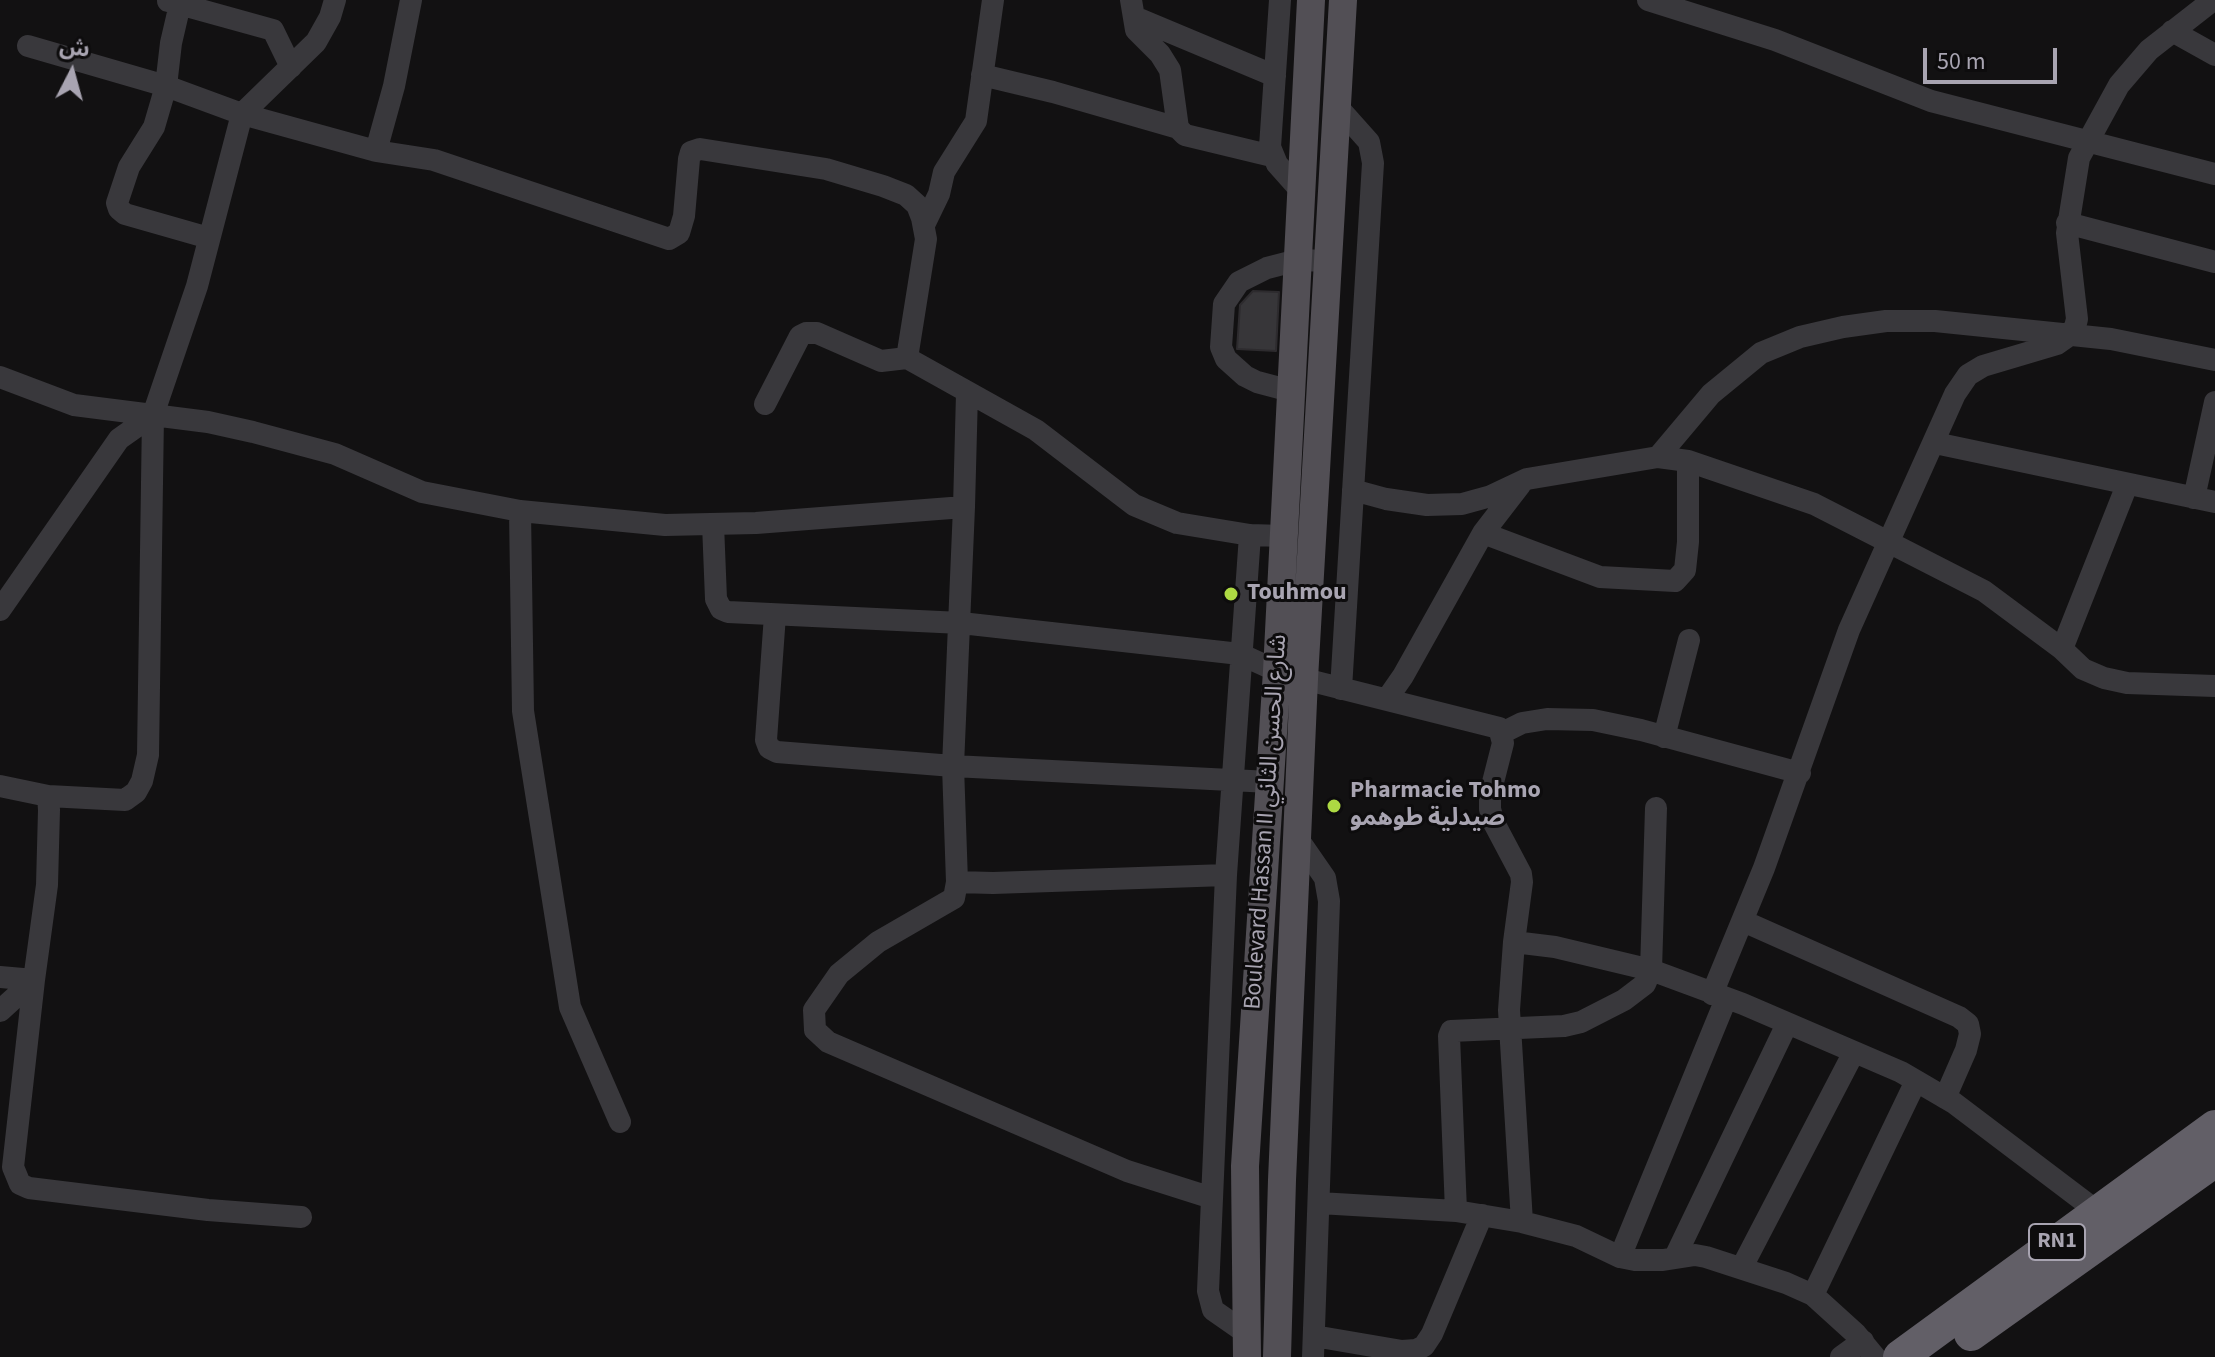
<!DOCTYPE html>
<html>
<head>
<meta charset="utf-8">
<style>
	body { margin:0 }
	#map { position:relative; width:2215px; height:1357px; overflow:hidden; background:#121112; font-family:"Source Sans 3","Noto Sans Arabic",sans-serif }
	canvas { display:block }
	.north { position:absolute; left:32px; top:32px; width:80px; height:80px; -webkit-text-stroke:6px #0d0c0d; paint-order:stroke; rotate:6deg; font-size:22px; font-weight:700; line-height:32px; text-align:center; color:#a8a4b1 }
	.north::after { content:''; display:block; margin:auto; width:28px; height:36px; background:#a8a4b1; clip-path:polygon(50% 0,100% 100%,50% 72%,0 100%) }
	.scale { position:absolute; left:1923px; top:48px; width:134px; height:36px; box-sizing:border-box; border:4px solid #a8a4b1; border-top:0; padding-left:10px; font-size:24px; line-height:28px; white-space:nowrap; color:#a8a4b1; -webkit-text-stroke:6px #0d0c0d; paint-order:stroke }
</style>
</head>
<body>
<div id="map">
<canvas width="2215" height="1357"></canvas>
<div class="north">ش</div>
<div class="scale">50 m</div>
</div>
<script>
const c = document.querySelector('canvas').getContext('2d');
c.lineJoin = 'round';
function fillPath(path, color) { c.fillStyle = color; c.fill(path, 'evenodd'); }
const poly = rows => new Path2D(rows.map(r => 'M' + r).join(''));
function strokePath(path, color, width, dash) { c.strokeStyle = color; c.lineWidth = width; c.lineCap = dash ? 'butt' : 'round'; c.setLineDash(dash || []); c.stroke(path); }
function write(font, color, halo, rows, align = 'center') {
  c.font = font + ' "Source Sans 3","Noto Sans Arabic",sans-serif'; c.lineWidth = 6; c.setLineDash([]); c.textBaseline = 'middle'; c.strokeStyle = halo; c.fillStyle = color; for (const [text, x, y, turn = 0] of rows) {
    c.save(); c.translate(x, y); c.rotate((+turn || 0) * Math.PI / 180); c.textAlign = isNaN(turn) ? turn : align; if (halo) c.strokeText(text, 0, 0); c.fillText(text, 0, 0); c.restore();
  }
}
const building = poly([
	[1253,291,1279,292,1276,351,1237,349,1240,305,1253,291]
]);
fillPath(building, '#373639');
strokePath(building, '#2d2b2e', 2);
strokePath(poly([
	[181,0,171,43,166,86,154,127,129,167,117,203,119,209,125,214,209,238],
	[1131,0,1136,30,1160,54,1170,70,1178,128,1185,135,1272,156],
	[1280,0,1270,147,1277,164,1301,191],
	[1648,0,1775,40,1931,101,2215,174],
	[168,1,273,30,291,67],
	[1134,17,1275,76],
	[2172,31,2215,55],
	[28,46,166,86,242,114,316,42,330,17,335,0],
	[982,75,1053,92,1178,128],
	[1336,105,1369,142,1373,163,1341,689],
	[376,151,394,86,411,0],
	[2067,223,2215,262],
	[924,225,939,194,944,172,976,121,993,0],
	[0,377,74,405,208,422,253,432,335,454,422,492,520,511,665,525,756,523,964,507,953,766,957,882,993,883,1226,875],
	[1291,391,1257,382,1245,376,1226,359,1221,347,1224,304,1239,282,1267,268,1298,260,1329,261],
	[765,404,800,336,806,333,817,333,881,361,907,358,1036,430,1134,505,1177,523,1250,535,1283,536],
	[1935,443,2215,502],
	[1658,457,1711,394,1761,353,1800,337,1843,327,1886,321,1935,321,2111,339,2215,360],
	[1353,490,1386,499,1427,505,1462,504,1491,496,1527,479,1658,457,1688,461,1814,504,1984,591,2062,649,2083,669,2104,678,2127,683,2215,686],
	[2194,498,2215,402],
	[964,507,967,393],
	[520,511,523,711,570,1007,620,1122],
	[713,524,716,599,721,609,728,612,961,623,1240,654,1277,671,1304,679,1499,728,1503,743,1490,794,1490,809,1494,823,1521,874,1522,882,1514,942,1555,947,1651,970,1743,1004,1901,1072,1954,1103,2098,1212],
	[1483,533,1600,577,1675,581,1685,570,1688,542,1688,461],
	[0,610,119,439,153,415],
	[775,615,766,740,769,748,777,752,953,766,1270,782],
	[2062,649,2127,485],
	[1387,699,1403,676,1483,533,1520,485],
	[1502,733,1522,723,1547,719,1593,720,1641,730,1800,773],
	[1664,737,1689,640],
	[0,786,48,796,49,810,47,885,34,980,0,1011],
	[48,796,125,800,136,792,142,781,148,755,153,415,197,286,242,114,376,151,434,160,669,239,679,233,684,216,689,159,691,152,700,149,826,169,883,186,906,195,917,205,922,218,926,239,907,358],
	[1298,839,1325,878,1329,901,1313,1357],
	[957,882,954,898,878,942,839,974,814,1010,815,1030,828,1042,1127,1171,1212,1198],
	[1743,921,1959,1017,1968,1024,1970,1034,1966,1050,1945,1098],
	[1514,942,1509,1010,1522,1222],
	[0,977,34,980,13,1167,20,1184,29,1188,208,1210,301,1217],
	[1712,994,1764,868,1849,630,1955,394,1968,375,1983,366,2057,344,2067,337,2075,327,2077,319,2067,233,2079,158,2119,85,2149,50,2213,0],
	[1319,1203,1456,1211,1522,1222,1576,1236,1620,1257,1635,1260,1663,1260,1695,1255,1706,1257,1786,1283,1813,1295,1856,1334,1875,1357],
	[1456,1211,1449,1036,1451,1031,1564,1026,1581,1022,1624,1000,1645,984,1651,970,1656,808],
	[1620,1257,1726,999],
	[1675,1257,1787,1024],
	[1742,1267,1854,1052],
	[1813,1295,1916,1081],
	[1246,1333,1213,1310,1208,1291,1226,875,1250,535],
	[1314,1336,1402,1351,1416,1350,1424,1346,1432,1334,1482,1215],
	[1841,1357,1863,1341]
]), '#39383c', 22);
strokePath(poly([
	[1247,1357,1245,1166,1277,671,1311,0],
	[1277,1357,1282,1180,1304,679,1343,0]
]), '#524f55', 28);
strokePath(poly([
	[1971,1334,2215,1160],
	[1900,1357,2215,1127]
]), '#625f67', 34);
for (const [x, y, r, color] of [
	[1231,594,8,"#add943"],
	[1334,806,8,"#add943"]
]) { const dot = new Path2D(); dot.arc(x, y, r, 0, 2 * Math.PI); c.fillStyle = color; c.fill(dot); strokePath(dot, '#0d0c0d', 3); }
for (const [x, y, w] of [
	[2057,1242,56]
]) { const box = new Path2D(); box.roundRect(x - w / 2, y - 18, w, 36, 6); c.fillStyle = '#0d0c0d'; c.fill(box); strokePath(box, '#a8a4b1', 2); }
write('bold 22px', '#a8a4b1', null, [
	["RN1",2057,1242]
]);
write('bold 24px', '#a8a4b1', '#0d0c0d', [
	["Touhmou",1247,594],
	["Pharmacie Tohmo",1350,792],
	["صيدلية طوهمو",1350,820]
], 'left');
write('24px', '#a8a4b1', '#0d0c0d', [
	["Boulevard Hassan II شارع الحسن الثاني",1267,822,-86]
]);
</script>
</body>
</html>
